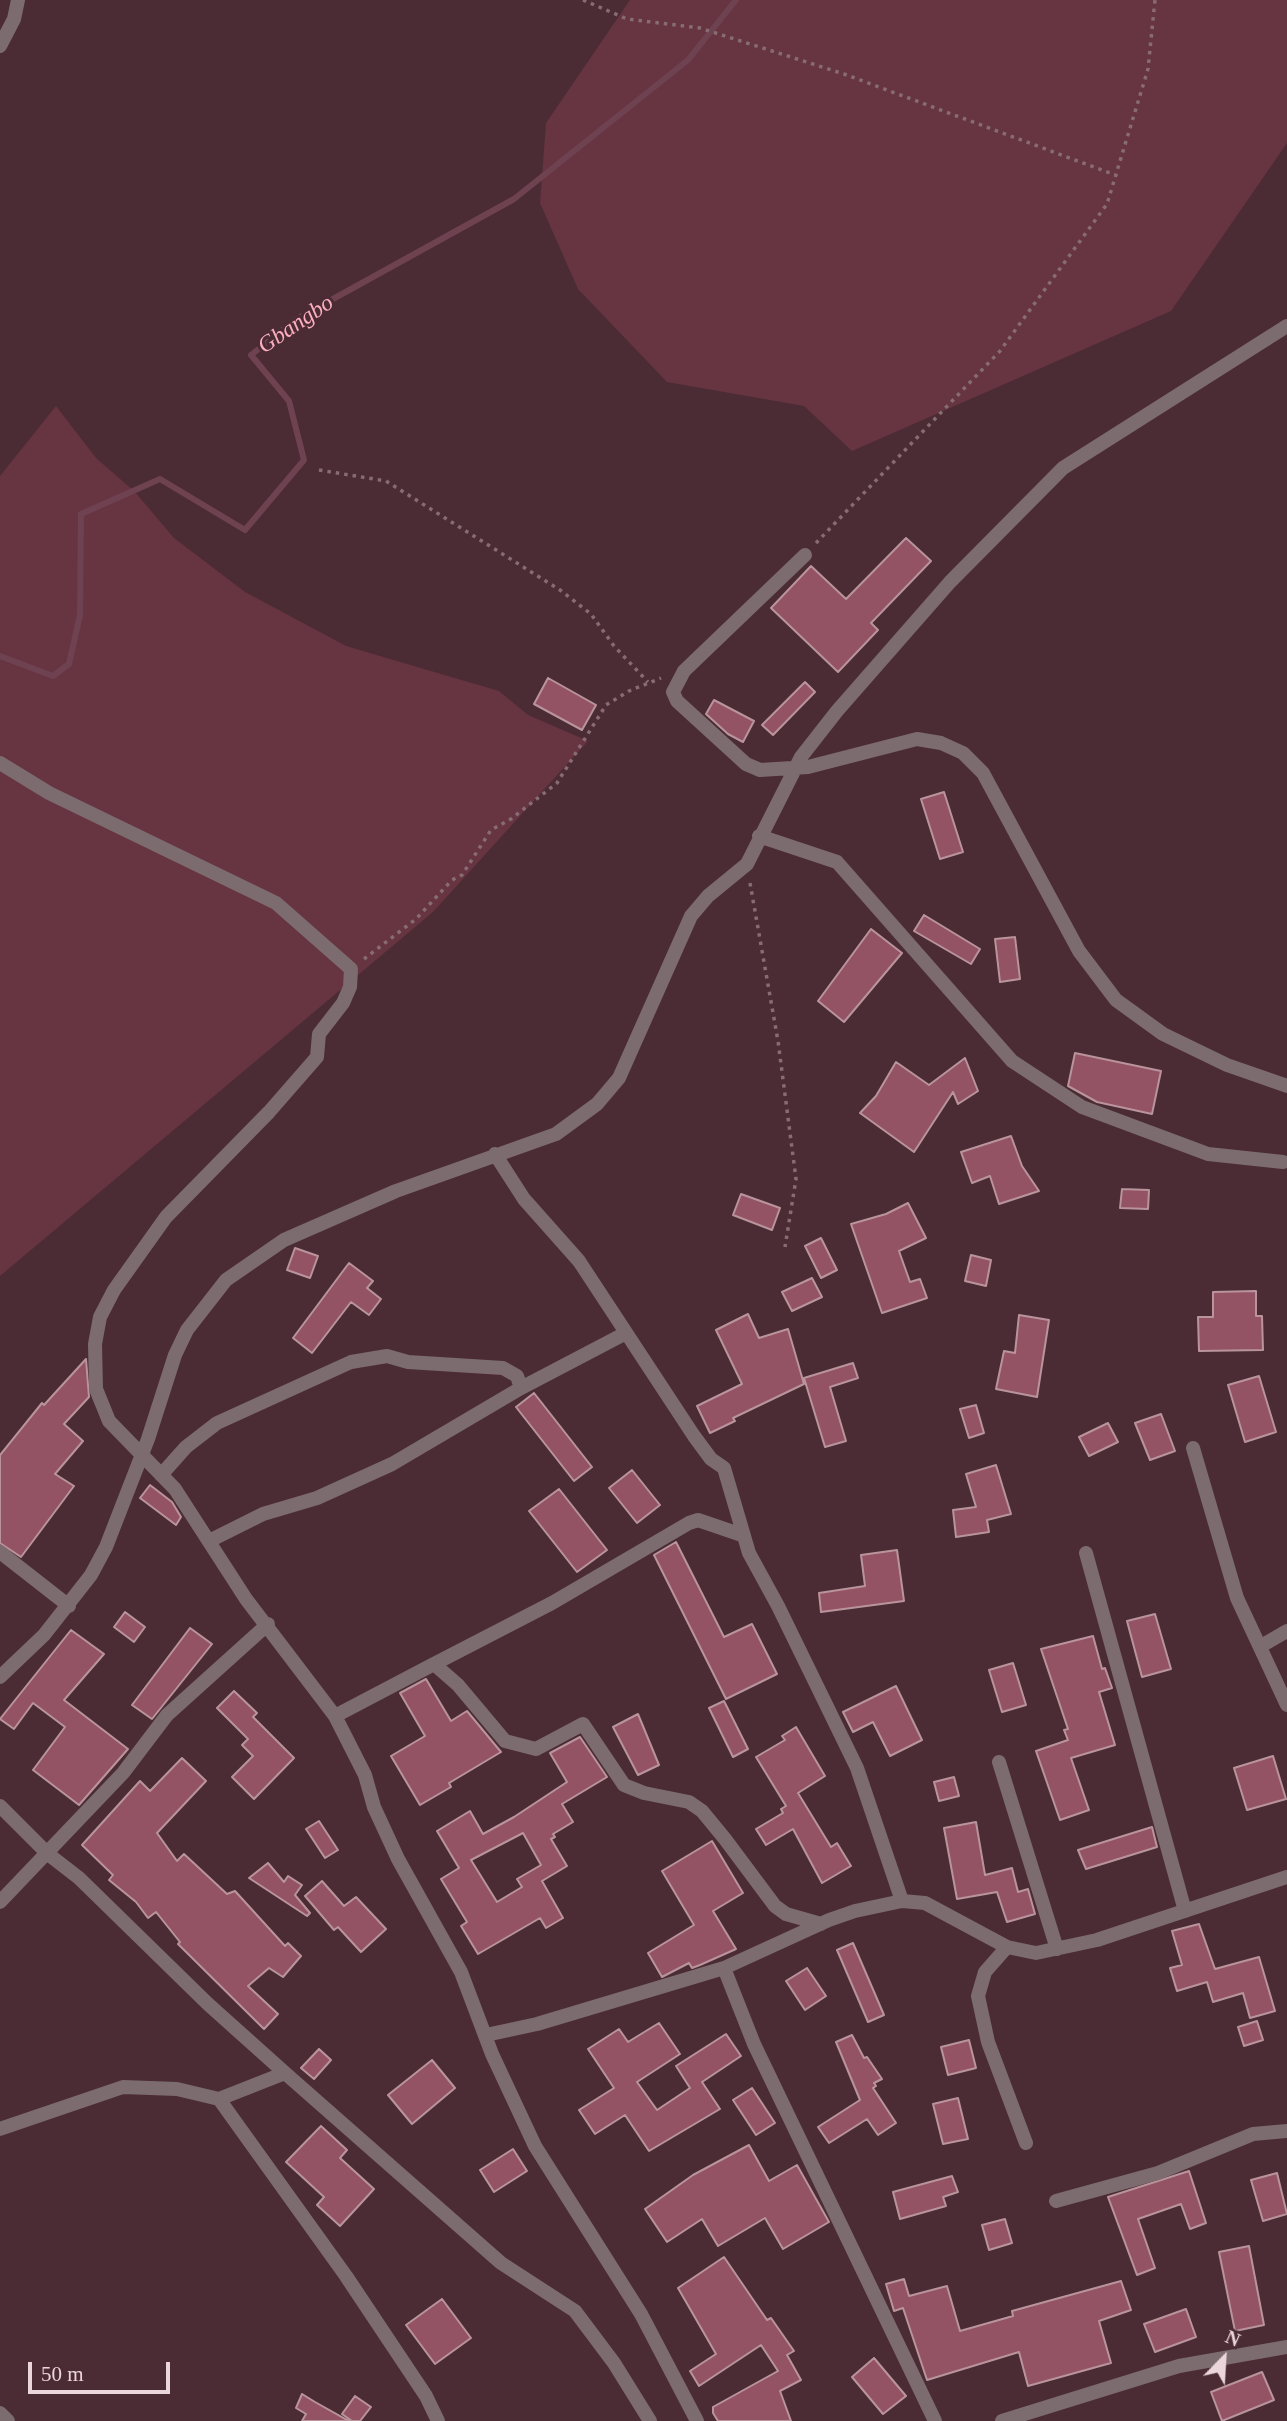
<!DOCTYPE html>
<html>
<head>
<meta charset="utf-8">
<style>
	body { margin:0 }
	#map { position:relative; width:1287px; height:2421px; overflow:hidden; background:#4b2c34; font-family:"Times New Roman",serif }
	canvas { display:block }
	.north { position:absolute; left:1189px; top:2323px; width:70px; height:70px; -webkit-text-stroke:5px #4b2c34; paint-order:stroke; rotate:24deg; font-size:19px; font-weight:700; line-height:28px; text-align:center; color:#ebd6db }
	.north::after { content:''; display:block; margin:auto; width:24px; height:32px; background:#ebd6db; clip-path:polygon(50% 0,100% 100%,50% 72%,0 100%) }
	.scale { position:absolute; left:28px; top:2362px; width:142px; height:32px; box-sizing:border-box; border:4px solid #ebd6db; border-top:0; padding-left:9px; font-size:21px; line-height:24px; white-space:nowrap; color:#ebd6db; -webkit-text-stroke:5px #4b2c34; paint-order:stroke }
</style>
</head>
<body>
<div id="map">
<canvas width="1287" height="2421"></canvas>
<div class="north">N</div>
<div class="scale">50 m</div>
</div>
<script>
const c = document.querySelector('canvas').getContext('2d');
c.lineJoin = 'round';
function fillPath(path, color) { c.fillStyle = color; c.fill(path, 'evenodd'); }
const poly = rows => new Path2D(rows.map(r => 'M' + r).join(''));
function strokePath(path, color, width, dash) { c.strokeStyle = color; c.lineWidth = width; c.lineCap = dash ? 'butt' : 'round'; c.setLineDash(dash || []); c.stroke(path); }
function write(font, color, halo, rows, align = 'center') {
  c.font = font + ' "Times New Roman",serif'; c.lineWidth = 6; c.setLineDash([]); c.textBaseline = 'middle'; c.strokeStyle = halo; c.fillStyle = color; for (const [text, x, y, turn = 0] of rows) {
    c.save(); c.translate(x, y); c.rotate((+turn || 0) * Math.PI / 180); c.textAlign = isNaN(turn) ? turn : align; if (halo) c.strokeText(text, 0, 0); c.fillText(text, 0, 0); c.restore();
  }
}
fillPath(poly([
	[630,0,1287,0,1287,143,1171,311,852,451,804,406,667,382,578,289,540,203,546,123],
	[56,406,96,458,135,492,174,538,245,592,346,646,499,691,528,715,588,741,433,912,0,1276,0,476]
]), '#673442');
strokePath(poly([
	[0,656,53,676,69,664,80,615,81,514,160,479,245,530,304,460,289,401,251,355,295,320,514,199,688,60,736,0]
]), '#6f4252', 6);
const building = poly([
	[906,538,931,561,871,623,878,630,838,672,771,608,811,566,846,599,906,538],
	[548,678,596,705,582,730,534,704,548,678],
	[805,682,815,692,773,735,762,725,805,682],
	[714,700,754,721,743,742,728,734,706,714,714,700],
	[944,792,963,852,940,859,921,799,944,792],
	[924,915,980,949,971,964,914,931,924,915],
	[871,929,902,953,844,1022,818,1001,871,929],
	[1015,937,1020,979,1000,982,995,939,1015,937],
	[1075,1053,1161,1071,1152,1114,1097,1102,1068,1086,1075,1053],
	[965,1058,978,1091,958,1104,953,1092,914,1152,860,1113,876,1096,896,1062,929,1085,965,1058],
	[1011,1136,1022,1166,1039,1191,999,1204,990,1176,972,1183,961,1152,1011,1136],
	[1122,1189,1149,1190,1148,1209,1120,1208,1122,1189],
	[741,1194,780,1208,772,1230,733,1215,741,1194],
	[908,1203,926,1238,899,1251,910,1282,920,1279,927,1298,882,1313,851,1224,886,1214,908,1203],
	[821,1238,837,1270,821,1278,805,1246,821,1238],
	[295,1248,318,1256,310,1278,287,1270,295,1248],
	[971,1255,991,1260,986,1286,965,1281,971,1255],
	[349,1263,373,1281,367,1288,381,1299,369,1315,351,1302,312,1353,293,1338,349,1263],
	[812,1278,822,1297,792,1311,782,1292,812,1278],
	[1256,1291,1256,1316,1262,1316,1263,1350,1199,1351,1198,1317,1213,1317,1213,1292,1256,1291],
	[748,1314,759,1338,788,1329,804,1384,733,1418,735,1421,710,1433,697,1406,742,1384,716,1330,748,1314],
	[1019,1315,1049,1320,1037,1397,996,1389,1004,1351,1015,1353,1019,1315],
	[86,1359,89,1397,64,1424,83,1441,55,1474,74,1486,21,1557,0,1543,0,1455,42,1403,44,1405,86,1359],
	[853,1363,858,1378,830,1387,846,1441,825,1447,804,1378,853,1363],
	[1259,1376,1276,1432,1245,1442,1228,1385,1259,1376],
	[534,1393,592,1467,574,1481,516,1407,534,1393],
	[976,1405,984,1433,969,1438,960,1409,976,1405],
	[1161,1414,1175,1451,1150,1460,1135,1423,1161,1414],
	[1108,1423,1118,1442,1089,1456,1079,1437,1108,1423],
	[996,1465,1011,1514,987,1520,989,1532,956,1537,953,1510,976,1507,966,1474,996,1465],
	[632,1470,660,1505,637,1523,609,1488,632,1470],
	[150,1485,172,1502,181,1517,176,1525,140,1498,150,1485],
	[559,1489,607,1550,577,1572,529,1511,559,1489],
	[676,1542,724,1637,752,1624,777,1674,726,1699,654,1555,676,1542],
	[897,1550,904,1601,821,1612,819,1593,865,1586,861,1555,897,1550],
	[125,1612,145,1627,134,1642,114,1627,125,1612],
	[1155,1614,1171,1669,1142,1677,1127,1621,1155,1614],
	[190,1628,212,1644,152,1719,132,1705,190,1628],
	[71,1630,104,1654,64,1700,128,1749,79,1805,33,1770,65,1727,33,1703,14,1729,0,1719,71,1630],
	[1093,1636,1102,1669,1105,1668,1112,1688,1099,1692,1115,1745,1071,1758,1089,1810,1060,1820,1036,1751,1068,1740,1064,1730,1068,1729,1041,1649,1093,1636],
	[1013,1663,1026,1705,1002,1712,989,1670,1013,1663],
	[426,1679,451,1721,467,1711,501,1752,449,1783,451,1787,420,1805,391,1756,425,1736,400,1693,426,1679],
	[896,1686,922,1740,890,1756,873,1722,853,1732,843,1712,896,1686],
	[234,1691,257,1713,253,1717,294,1758,254,1799,232,1777,253,1756,242,1745,248,1739,217,1708,234,1691],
	[724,1701,748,1749,733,1757,709,1708,724,1701],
	[638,1714,659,1765,638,1775,613,1727,638,1714],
	[796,1727,825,1776,798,1793,831,1847,837,1843,851,1866,822,1883,793,1829,766,1845,756,1829,783,1813,781,1809,786,1806,756,1757,785,1740,782,1736,796,1727],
	[580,1737,607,1777,562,1804,573,1822,553,1834,555,1837,551,1839,567,1866,542,1881,563,1918,546,1928,540,1918,478,1954,461,1926,467,1922,441,1879,459,1868,437,1831,470,1811,483,1834,514,1817,567,1782,550,1753,580,1737],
	[523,1833,541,1865,517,1879,522,1887,497,1902,471,1860,523,1833],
	[1273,1756,1286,1799,1247,1810,1234,1768,1273,1756],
	[182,1758,206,1781,157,1833,177,1861,184,1854,227,1894,235,1891,285,1946,288,1943,301,1956,283,1977,269,1968,248,1986,278,2014,264,2029,178,1944,180,1942,156,1912,148,1918,136,1902,109,1880,113,1875,82,1845,140,1781,150,1791,182,1758],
	[954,1777,959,1796,939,1801,934,1782,954,1777],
	[319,1821,338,1850,325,1858,306,1829,319,1821],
	[976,1822,985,1875,1012,1868,1018,1892,1028,1889,1035,1914,1007,1922,997,1892,957,1899,944,1828,976,1822],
	[1152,1827,1157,1847,1086,1869,1078,1850,1152,1827],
	[712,1841,743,1893,713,1911,736,1949,700,1965,692,1968,689,1963,662,1977,648,1953,694,1925,662,1871,712,1841],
	[268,1863,284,1882,288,1876,302,1885,295,1895,310,1913,307,1916,249,1878,268,1863],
	[322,1881,344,1906,356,1897,386,1929,361,1952,338,1927,334,1930,305,1896,322,1881],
	[1199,1924,1215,1969,1259,1957,1275,2011,1250,2018,1243,1993,1213,2002,1207,1982,1177,1991,1170,1968,1182,1965,1172,1931,1199,1924],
	[853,1943,884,2015,868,2022,837,1950,853,1943],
	[807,1968,826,1996,805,2010,786,1981,807,1968],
	[1257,2021,1263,2040,1244,2046,1238,2027,1257,2021],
	[659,2023,680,2054,637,2082,657,2110,690,2088,676,2066,726,2034,741,2056,702,2082,720,2109,649,2151,625,2115,595,2134,579,2110,614,2088,588,2049,619,2029,628,2042,659,2023],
	[852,2035,864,2058,867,2057,882,2079,874,2083,876,2086,873,2088,896,2123,878,2135,867,2119,829,2143,818,2127,860,2100,836,2042,852,2035],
	[969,2040,976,2068,948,2075,941,2047,969,2040],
	[319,2049,331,2060,314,2079,301,2068,319,2049],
	[432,2060,455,2088,412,2124,388,2095,432,2060],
	[752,2088,775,2123,756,2135,733,2100,752,2088],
	[958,2098,968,2139,943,2144,933,2104,958,2098],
	[321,2126,347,2150,340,2158,374,2189,340,2226,317,2205,324,2197,286,2162,321,2126],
	[749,2145,769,2181,797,2165,829,2222,783,2249,765,2218,718,2246,702,2219,667,2242,645,2209,693,2175,749,2145],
	[513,2149,527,2171,494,2192,480,2170,513,2149],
	[1189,2171,1206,2223,1190,2229,1181,2204,1138,2219,1155,2268,1137,2275,1108,2197,1189,2171],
	[1277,2173,1287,2214,1263,2221,1251,2180,1277,2173],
	[952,2176,958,2192,943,2197,946,2206,900,2219,893,2192,952,2176],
	[1005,2219,1012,2243,989,2250,982,2225,1005,2219],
	[1249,2246,1264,2325,1235,2331,1219,2252,1249,2246],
	[724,2257,767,2320,771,2318,794,2351,787,2355,801,2380,780,2391,791,2421,718,2421,713,2413,713,2407,778,2371,761,2345,699,2386,690,2371,716,2354,678,2288,724,2257],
	[904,2279,909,2296,947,2286,960,2331,1013,2316,1012,2311,1121,2281,1131,2310,1099,2321,1111,2363,1028,2386,1019,2352,927,2380,903,2308,894,2311,886,2284,904,2279],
	[442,2299,471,2338,435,2364,406,2325,442,2299],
	[1186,2309,1196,2337,1155,2352,1144,2324,1186,2309],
	[874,2358,906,2396,883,2414,852,2377,874,2358],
	[1262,2372,1274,2400,1222,2421,1211,2392,1262,2372],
	[302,2394,315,2402,349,2421,302,2421,306,2414,296,2408,302,2394],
	[355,2396,371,2407,360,2421,352,2421,342,2414,355,2396]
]);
fillPath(building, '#935364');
strokePath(building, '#b9949c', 2);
strokePath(poly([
	[583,0,627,19,700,28,844,74,1118,176],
	[319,470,386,481,560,590,591,614,614,646,648,682],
	[816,543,1000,351,1107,204,1148,69,1155,0],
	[750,883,778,1041,796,1179,785,1247],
	[364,959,416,919,452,880,462,875,491,830,511,819,557,783,606,705,629,691,661,678]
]), '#876c73', 3.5, [3.5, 5]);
strokePath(poly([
	[0,46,14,19,18,0],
	[805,555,684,671,673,692,677,701,746,764,760,770,808,767,917,739,941,743,963,753,983,773,1079,951,1116,1000,1163,1034,1227,1065,1287,1086],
	[0,763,49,793,276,903,351,969,350,987,343,1003,319,1034,317,1057,269,1112,166,1217,114,1290,100,1317,95,1344,96,1389,109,1421,175,1489,246,1599,335,1716,365,1775,374,1807,398,1859,461,1972,492,2054,535,2146,641,2314,697,2421],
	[759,836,837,862,1012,1061,1082,1107,1208,1154,1283,1162],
	[495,1154,524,1199,579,1261,694,1436,711,1459,724,1468,749,1553,778,1606,857,1768,902,1901],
	[1193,1448,1237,1598,1287,1705],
	[161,1475,186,1447,217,1423,351,1362,387,1356,408,1362,503,1368,517,1376,521,1388],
	[209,1541,263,1514,317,1498,392,1464,521,1388,626,1333],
	[0,1552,69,1606],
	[1086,1553,1185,1911],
	[1261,1646,1287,1631],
	[434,1664,552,1603,689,1523,698,1520,742,1535],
	[0,1677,44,1635,91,1575,106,1547,148,1439,175,1355,187,1330,226,1280,284,1240,396,1191,556,1134,597,1104,619,1078,691,916,708,896,747,864,801,757,837,711,950,582,1063,468,1287,326],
	[335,1716,434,1664,458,1685,505,1741,536,1749,583,1724,624,1785,644,1793,689,1802,702,1811,725,1839,775,1906,786,1914,821,1924],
	[999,1762,1057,1949],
	[0,1806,48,1854,79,1878,208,2004,285,2073],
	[0,1902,123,1773,167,1715,268,1624],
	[1007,1947,985,1972,978,1996,988,2042,1026,2143],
	[724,1968,754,2044,935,2421],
	[486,2035,537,2024,724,1968,829,1920,855,1911,902,1901,925,1903,1007,1947,1036,1953,1097,1940,1287,1877],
	[219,2099,346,2276,426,2396,438,2421],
	[0,2129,123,2087,177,2089,219,2099,285,2073,501,2263,575,2311,614,2363,650,2421],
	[1056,2201,1158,2173,1253,2134,1287,2131],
	[0,2413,8,2421],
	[1002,2421,1179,2366,1287,2347]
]), '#7c6c6f', 14);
write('italic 23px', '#fcaec1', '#4b2c34', [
	["Gbangbo",296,325,-34]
]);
</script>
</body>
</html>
